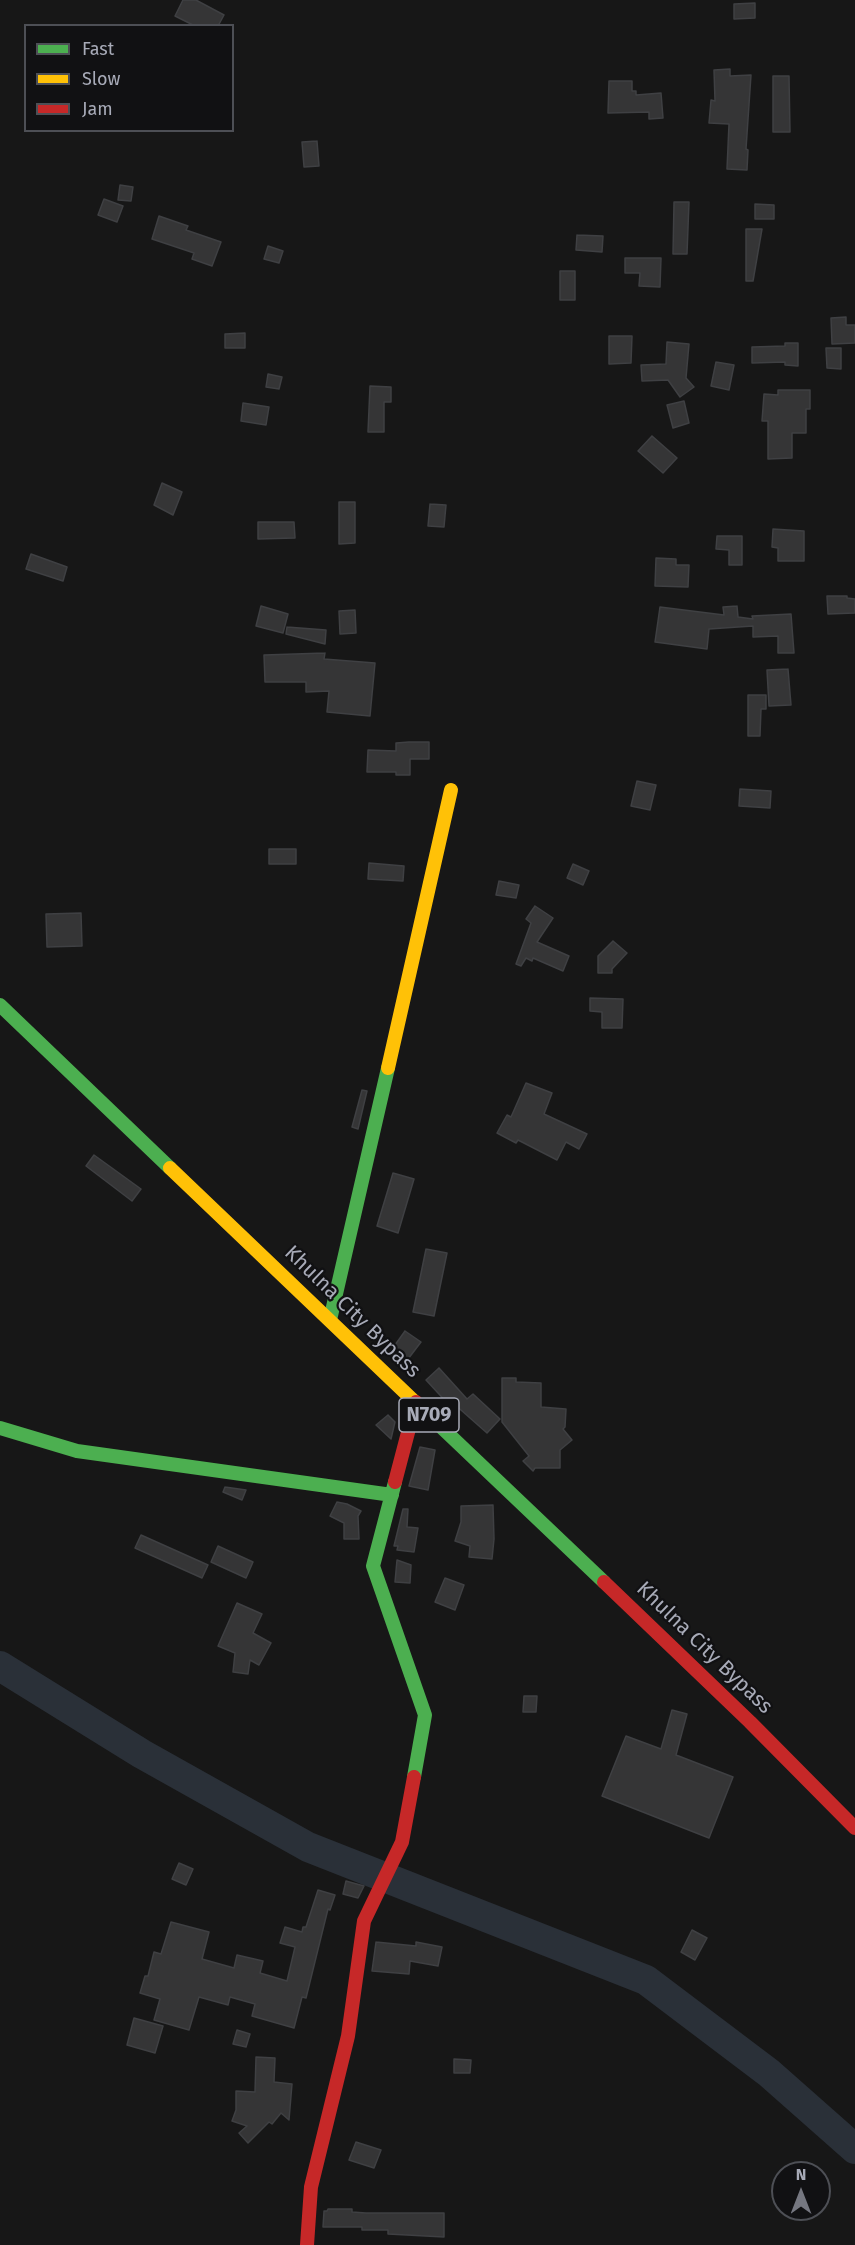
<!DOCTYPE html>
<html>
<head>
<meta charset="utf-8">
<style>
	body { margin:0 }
	#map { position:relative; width:855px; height:2245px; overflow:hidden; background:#171717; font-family:"Fira Sans",sans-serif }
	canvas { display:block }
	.legend { position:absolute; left:24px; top:24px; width:210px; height:108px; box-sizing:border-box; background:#111113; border:2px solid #4d4f55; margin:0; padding:8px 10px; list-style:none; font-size:18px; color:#a8abb8 }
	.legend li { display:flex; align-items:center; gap:12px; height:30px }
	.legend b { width:30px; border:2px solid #4d4f55 }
	.north { position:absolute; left:771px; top:2161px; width:60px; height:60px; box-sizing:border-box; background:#111113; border:2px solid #4d4f55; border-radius:50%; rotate:0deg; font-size:16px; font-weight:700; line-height:24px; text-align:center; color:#a8abb8 }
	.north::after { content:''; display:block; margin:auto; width:21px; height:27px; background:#757780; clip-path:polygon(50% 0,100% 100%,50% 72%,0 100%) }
</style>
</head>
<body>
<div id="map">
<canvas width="855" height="2245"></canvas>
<ul class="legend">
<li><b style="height:8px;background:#4caf50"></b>Fast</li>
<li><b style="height:8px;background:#ffc107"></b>Slow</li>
<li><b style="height:8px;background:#c62828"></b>Jam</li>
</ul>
<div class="north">N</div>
</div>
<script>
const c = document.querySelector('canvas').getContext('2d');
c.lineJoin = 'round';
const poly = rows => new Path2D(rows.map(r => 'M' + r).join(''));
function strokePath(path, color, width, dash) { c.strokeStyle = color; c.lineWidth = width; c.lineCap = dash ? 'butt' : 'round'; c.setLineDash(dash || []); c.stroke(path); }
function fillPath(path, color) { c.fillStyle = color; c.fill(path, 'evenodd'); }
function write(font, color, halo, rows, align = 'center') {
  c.font = font + ' "Fira Sans",sans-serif'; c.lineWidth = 4.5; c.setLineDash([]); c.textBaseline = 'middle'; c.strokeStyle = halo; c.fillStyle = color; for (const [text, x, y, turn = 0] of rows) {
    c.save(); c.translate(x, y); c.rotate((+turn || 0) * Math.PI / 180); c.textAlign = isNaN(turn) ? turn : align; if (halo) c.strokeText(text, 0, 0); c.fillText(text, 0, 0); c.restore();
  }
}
strokePath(poly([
	[0,1666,142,1754,308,1847,646,1980,769,2073,855,2149]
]), '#2a3038', 30);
const building = poly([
	[183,0,196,0,224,15,218,26,195,26,175,16,183,0],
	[755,3,755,18,734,19,734,4,755,3],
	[730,69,730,76,751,75,746,149,748,150,747,170,727,169,729,124,709,123,711,100,715,101,714,70,730,69],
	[773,76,789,76,790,132,773,132,773,76],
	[609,81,632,81,632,91,636,91,636,95,661,93,663,118,649,119,649,112,608,113,609,81],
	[317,141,319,166,304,167,302,142,317,141],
	[120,185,133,187,131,201,118,200,120,185],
	[104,199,123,206,117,222,98,215,104,199],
	[674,202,689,202,687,254,673,254,674,202],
	[755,204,774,205,774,219,755,219,755,204],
	[159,216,188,226,186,230,221,242,212,266,192,259,194,253,152,239,159,216],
	[746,229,762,229,753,281,746,281,746,229],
	[577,235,603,236,602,252,576,250,577,235],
	[268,246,283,251,279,263,264,259,268,246],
	[625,258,661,258,660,287,639,286,640,273,625,273,625,258],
	[560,271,575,271,575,300,560,300,560,271],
	[846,317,846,325,855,325,855,343,832,344,831,318,846,317],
	[245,333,245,348,225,348,225,334,245,333],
	[609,336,632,336,631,363,609,364,609,336],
	[667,342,689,344,686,378,694,387,680,397,668,380,642,381,641,365,666,364,667,342],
	[785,343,798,343,798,366,785,365,785,362,752,363,752,347,785,346,785,343],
	[826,348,841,348,841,369,827,368,826,348],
	[716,362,734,365,729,390,711,386,716,362],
	[268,374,282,377,279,389,266,387,268,374],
	[370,386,391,387,391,402,384,402,384,432,368,432,370,386],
	[778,390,810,390,810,409,806,409,806,433,792,433,792,458,768,459,768,421,762,421,764,394,778,395,778,390],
	[684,401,689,423,673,428,667,405,684,401],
	[243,403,269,407,266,425,241,421,243,403],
	[652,436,677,458,663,473,638,451,652,436],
	[162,483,182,492,173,515,154,505,162,483],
	[339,502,355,502,355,543,339,544,339,502],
	[430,504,446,505,444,527,428,526,430,504],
	[258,522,294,522,295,538,258,539,258,522],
	[773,529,804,531,804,561,778,561,778,548,772,547,773,529],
	[717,536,742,536,742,565,729,565,729,550,716,549,717,536],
	[31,554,67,567,63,581,26,569,31,554],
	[656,558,676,559,676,565,689,565,688,587,655,586,656,558],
	[827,596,847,596,847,598,855,599,855,613,828,614,827,596],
	[261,606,288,614,283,633,256,626,261,606],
	[737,606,738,617,753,619,752,616,791,614,794,653,778,653,778,636,753,637,753,626,709,629,707,649,655,642,660,607,724,615,723,607,737,606],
	[355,610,356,633,340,634,339,611,355,610],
	[287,627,326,630,325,644,286,634,287,627],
	[325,653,324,659,375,663,370,716,327,712,329,691,306,692,306,682,265,682,264,655,325,653],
	[788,669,791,705,769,706,767,670,788,669],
	[748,695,766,695,766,709,761,709,760,736,748,736,748,695],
	[409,742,429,742,429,759,410,759,410,775,396,775,396,772,367,772,368,750,396,751,396,743,409,742],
	[637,781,656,785,650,810,631,806,637,781],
	[740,789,771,791,770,808,739,806,740,789],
	[269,849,296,849,296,864,269,864,269,849],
	[369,863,404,866,403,881,368,879,369,863],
	[573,864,589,871,583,885,567,878,573,864],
	[499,881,519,885,516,898,496,895,499,881],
	[535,906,553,918,537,942,569,956,563,971,533,958,532,961,526,958,521,966,516,964,531,923,526,919,535,906],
	[81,913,82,946,47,947,46,914,81,913],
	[613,941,627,953,612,969,612,973,598,973,598,956,613,941],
	[590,998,623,999,622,1028,602,1028,602,1012,590,1011,590,998],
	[526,1083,552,1093,544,1114,587,1134,579,1149,566,1142,557,1160,518,1140,516,1143,497,1133,507,1115,511,1117,526,1083],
	[362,1090,367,1091,358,1129,352,1127,362,1090],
	[94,1155,141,1189,132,1201,86,1166,94,1155],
	[393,1173,414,1179,398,1233,377,1226,393,1173],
	[426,1249,447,1253,434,1316,413,1312,426,1249],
	[405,1331,421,1342,405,1363,390,1352,405,1331],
	[439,1368,467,1399,473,1394,500,1419,487,1433,453,1403,450,1406,426,1380,439,1368],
	[502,1378,516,1378,516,1382,541,1383,541,1407,566,1409,565,1427,563,1429,572,1440,560,1450,560,1468,535,1468,533,1471,523,1461,529,1456,502,1422,502,1378],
	[388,1415,395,1422,391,1439,376,1425,388,1415],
	[420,1447,435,1450,428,1490,409,1486,420,1447],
	[225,1487,246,1490,242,1500,223,1492,225,1487],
	[337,1502,347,1504,361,1511,358,1516,359,1539,344,1539,344,1523,330,1516,337,1502],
	[493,1505,494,1539,492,1559,469,1557,470,1546,455,1541,461,1522,461,1506,493,1505],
	[403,1509,408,1509,407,1527,418,1528,414,1552,397,1550,398,1546,394,1546,403,1509],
	[141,1535,208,1565,202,1578,135,1548,141,1535],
	[218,1546,253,1562,246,1578,211,1562,218,1546],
	[397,1560,411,1565,410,1583,395,1582,397,1560],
	[445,1578,464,1585,455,1610,435,1602,445,1578],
	[237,1603,262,1614,253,1633,271,1643,259,1665,250,1660,248,1674,233,1672,235,1653,218,1646,237,1603],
	[524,1696,537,1696,536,1712,523,1712,524,1696],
	[672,1710,687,1714,676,1755,733,1777,709,1838,602,1796,626,1736,661,1749,672,1710],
	[179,1863,193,1869,186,1885,172,1879,179,1863],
	[346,1881,364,1886,358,1898,343,1894,346,1881],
	[318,1890,335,1895,330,1910,328,1909,306,1998,302,1997,294,2028,252,2016,255,2004,230,1997,228,2005,199,1997,189,2030,154,2020,160,1999,140,1993,145,1976,148,1976,154,1952,161,1954,171,1922,209,1932,202,1959,234,1968,237,1955,263,1961,260,1973,287,1981,295,1947,280,1943,285,1927,302,1932,303,1927,306,1927,318,1890],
	[692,1930,707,1938,695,1960,681,1952,692,1930],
	[376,1942,416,1946,416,1942,442,1947,438,1966,410,1961,409,1974,372,1971,376,1942],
	[134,2018,163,2026,155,2053,127,2045,134,2018],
	[237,2030,250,2034,246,2047,233,2044,237,2030],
	[256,2057,275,2058,274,2082,292,2084,289,2120,281,2113,272,2124,269,2122,248,2143,239,2133,247,2126,232,2121,236,2110,236,2091,255,2092,256,2057],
	[454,2059,471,2060,470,2073,454,2073,454,2059],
	[356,2142,381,2150,374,2168,349,2160,356,2142],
	[328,2209,352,2209,352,2212,366,2213,444,2213,444,2237,388,2234,388,2230,362,2230,362,2227,323,2227,324,2211,327,2211,328,2209]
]);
fillPath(building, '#353536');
strokePath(building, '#3f4043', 1.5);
strokePath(poly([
	[0,1005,170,1168],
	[330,1320,388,1068],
	[417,1404,604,1582],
	[0,1428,77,1451,392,1495],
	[395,1482,373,1566,425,1715,414,1777]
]), '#4caf50', 14);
strokePath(poly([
	[388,1068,451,790],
	[170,1168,417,1404]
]), '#ffc107', 14);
strokePath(poly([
	[395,1482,416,1402],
	[604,1582,750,1722,855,1828],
	[307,2245,311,2187,348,2036,364,1921,402,1842,414,1777]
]), '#c62828', 14);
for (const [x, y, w] of [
	[429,1415,60]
]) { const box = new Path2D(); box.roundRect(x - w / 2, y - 17, w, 34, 4.5); c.fillStyle = '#111113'; c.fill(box); strokePath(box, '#a8abb8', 1.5); }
write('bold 20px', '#a8abb8', null, [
	["N709",429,1415]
]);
write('21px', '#a8abb8', '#111113', [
	["Khulna City Bypass",352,1312,44],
	["Khulna City Bypass",704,1648,44]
]);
</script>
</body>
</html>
